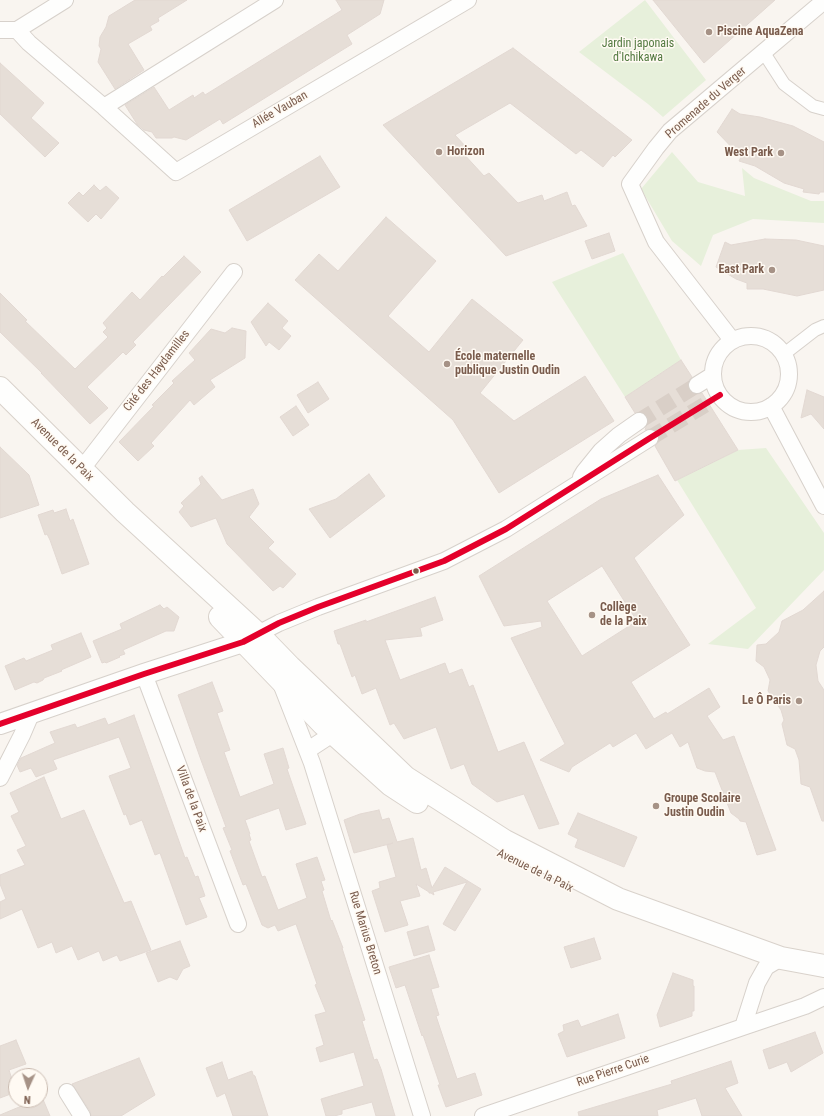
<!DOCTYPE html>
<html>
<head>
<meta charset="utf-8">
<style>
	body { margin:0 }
	#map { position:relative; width:824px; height:1116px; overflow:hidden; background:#f9f5f0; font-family:"Roboto Condensed",sans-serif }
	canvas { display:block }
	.north { position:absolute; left:8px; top:1068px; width:40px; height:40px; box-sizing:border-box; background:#fffaf3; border:1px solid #cabbb1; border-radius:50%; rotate:183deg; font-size:11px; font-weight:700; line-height:16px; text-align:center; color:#7a5c4d }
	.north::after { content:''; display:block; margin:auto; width:14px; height:18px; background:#a69286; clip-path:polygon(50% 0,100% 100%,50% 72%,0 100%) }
</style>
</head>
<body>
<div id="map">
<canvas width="824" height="1116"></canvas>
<div class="north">N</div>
</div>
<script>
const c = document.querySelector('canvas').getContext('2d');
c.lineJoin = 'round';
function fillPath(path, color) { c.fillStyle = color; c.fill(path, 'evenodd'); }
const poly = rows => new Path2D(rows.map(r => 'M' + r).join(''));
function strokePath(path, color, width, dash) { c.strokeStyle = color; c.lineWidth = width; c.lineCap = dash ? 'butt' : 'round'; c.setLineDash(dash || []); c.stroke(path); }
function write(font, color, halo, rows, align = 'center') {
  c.font = font + ' "Roboto Condensed",sans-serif'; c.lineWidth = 3; c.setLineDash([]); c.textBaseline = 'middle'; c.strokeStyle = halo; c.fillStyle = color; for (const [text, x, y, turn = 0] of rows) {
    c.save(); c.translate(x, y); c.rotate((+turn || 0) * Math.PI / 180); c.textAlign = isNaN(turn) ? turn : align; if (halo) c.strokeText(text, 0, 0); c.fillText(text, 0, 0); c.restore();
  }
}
fillPath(poly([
	[645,0,706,80,663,117,648,104,579,52],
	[672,152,698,182,745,196,742,168,754,178,811,201,824,201,824,223,753,219,713,235,701,266,672,241,641,189],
	[623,253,681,360,625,397,552,282],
	[766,448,824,533,824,570,748,649,708,644,756,608,677,480,738,450]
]), '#e7f0db');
const building = poly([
	[135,0,187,0,158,18,159,21,150,26,152,30,128,44,144,70,115,89,98,62,101,49,99,46,100,37,106,27,109,16,135,0],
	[336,0,384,0,380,14,347,35,352,44,223,124,220,119,186,140,174,137,172,138,156,138,152,132,144,130,137,124,125,105,154,87,169,110,193,95,194,98,203,92,205,95,342,10,336,0],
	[653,0,775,0,704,63,653,0],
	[513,48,632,140,615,157,613,155,603,167,581,150,576,154,510,103,455,135,467,148,462,152,484,176,489,173,518,203,542,195,544,201,567,192,572,206,575,205,587,226,506,256,383,125,513,48],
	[0,63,44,103,31,118,59,143,45,157,0,114,0,63],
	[732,109,740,114,760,117,793,126,824,142,824,192,820,192,819,194,803,192,804,189,784,183,755,166,739,161,741,157,717,132,732,109],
	[320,156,340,187,247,241,229,210,320,156],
	[94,185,100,191,106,186,119,198,101,219,96,214,88,222,68,203,79,192,83,196,94,185],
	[386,217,436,261,388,316,429,352,472,299,523,340,480,393,514,421,585,376,614,421,499,493,453,420,295,280,319,254,338,271,386,217],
	[609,233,615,251,592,259,585,241,609,233],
	[765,239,796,240,824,246,824,290,797,296,763,289,747,289,747,283,736,279,716,267,725,242,731,245,765,239],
	[184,256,201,272,133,342,136,345,126,355,123,352,87,387,108,408,90,424,41,373,42,373,0,332,0,293,27,320,25,321,75,369,108,337,103,332,107,328,103,323,132,292,140,300,162,276,163,277,184,256],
	[268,303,288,321,282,328,291,336,279,350,269,342,266,346,251,322,268,303],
	[232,328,246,331,245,358,210,380,215,387,194,405,190,400,151,443,154,446,138,461,119,442,154,406,152,405,174,383,172,381,195,360,189,353,211,329,225,333,232,328],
	[681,360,692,377,689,380,688,385,689,390,693,394,697,394,702,393,738,450,675,481,655,446,659,442,659,437,658,433,654,429,649,429,645,430,648,421,647,416,643,412,635,413,625,397,681,360],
	[318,382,329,399,308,413,297,395,318,382],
	[807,390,824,397,824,429,811,414,801,418,807,390],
	[296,406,309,425,293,436,280,417,296,406],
	[0,447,29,475,39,505,0,518,0,447],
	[369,474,385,496,330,538,309,509,336,499,369,474],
	[658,475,684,515,634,558,690,645,631,682,654,719,666,712,667,714,709,688,720,707,707,716,723,740,734,736,776,850,757,855,746,822,740,821,739,819,731,813,715,772,705,771,697,768,688,742,680,747,672,733,646,749,636,733,613,747,610,743,572,767,569,772,540,760,565,744,511,638,542,627,541,621,504,626,479,576,601,499,658,475],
	[602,566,637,621,582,656,547,601,602,566],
	[202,476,222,500,253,489,259,504,249,517,274,542,268,548,296,574,283,588,280,586,273,591,227,544,216,518,191,527,179,512,184,506,181,503,201,484,199,478,202,476],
	[66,509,70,521,73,519,89,564,62,574,50,540,47,534,45,535,38,515,53,510,54,513,66,509],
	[824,591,824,647,820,651,816,665,818,681,824,690,824,821,822,821,810,787,801,784,799,760,795,749,787,745,782,724,784,720,781,710,768,691,770,680,764,667,756,661,757,645,766,644,779,632,782,621,803,610,824,591],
	[435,597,443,620,420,628,422,636,385,640,400,680,445,663,449,674,462,669,469,687,473,685,498,752,524,742,559,824,539,829,524,794,497,802,472,784,464,764,451,769,436,727,404,739,394,723,390,725,376,688,362,694,355,675,352,677,340,644,338,644,334,631,366,620,366,622,435,597],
	[160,605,164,609,167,607,179,617,174,631,166,631,123,650,125,654,119,656,120,657,106,663,105,662,102,663,93,641,122,629,120,624,160,605],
	[81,633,91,657,61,670,62,671,44,678,43,680,37,683,34,682,15,690,5,666,24,658,26,661,53,650,51,645,81,633],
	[212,682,223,711,217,713,230,750,224,752,240,797,274,784,264,754,283,748,289,768,287,769,306,824,286,830,279,808,245,820,250,834,249,834,251,840,249,841,262,877,265,876,278,910,307,898,296,864,317,857,325,880,321,881,324,890,322,891,331,921,332,920,343,948,342,948,365,1020,362,1021,374,1060,377,1059,381,1069,395,1116,376,1116,372,1102,342,1110,342,1114,334,1116,326,1116,321,1099,364,1086,354,1052,320,1062,316,1048,324,1045,315,1015,326,1012,315,985,317,984,296,924,278,931,275,925,268,928,262,925,246,884,243,885,230,851,232,850,223,828,226,827,201,760,178,695,212,682],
	[134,715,185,858,187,857,195,877,198,876,205,896,199,898,207,917,186,925,160,853,155,855,142,820,130,825,126,814,124,815,109,776,131,768,119,737,53,760,57,769,36,777,31,768,20,772,17,765,21,758,55,743,50,732,75,724,77,728,105,718,108,725,134,715],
	[44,777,61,819,84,810,124,903,131,901,151,950,120,961,117,955,103,961,99,951,78,960,72,946,56,953,52,942,38,948,22,909,0,919,0,902,6,899,0,884,0,875,25,865,17,850,26,846,11,816,19,812,10,793,44,777],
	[379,810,382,820,389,818,397,842,413,838,421,870,426,868,432,888,445,867,481,889,455,931,443,924,467,882,433,892,434,895,431,893,429,893,429,892,416,884,420,896,400,901,408,925,385,932,372,891,380,888,379,882,396,877,387,845,393,843,354,853,344,820,360,814,379,810],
	[578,813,637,837,624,867,575,847,578,839,568,834,578,813],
	[428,926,435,950,414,956,407,932,428,926],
	[594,938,601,959,571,968,564,947,594,938],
	[180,941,190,966,183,969,177,980,170,977,158,982,146,953,180,941],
	[429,955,439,987,431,989,439,1015,436,1016,457,1079,475,1073,482,1095,446,1107,438,1085,440,1085,423,1035,422,1036,405,985,396,988,389,967,429,955],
	[673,973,693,980,693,986,694,986,694,1011,692,1011,692,1016,660,1027,657,1015,673,973],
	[618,1014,625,1038,567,1057,558,1034,564,1031,563,1025,578,1020,581,1027,618,1014],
	[815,1032,823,1053,791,1072,787,1062,769,1069,763,1050,815,1032],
	[16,1040,26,1064,9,1070,16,1092,0,1098,0,1046,16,1040],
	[139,1058,155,1095,121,1116,91,1116,90,1111,72,1084,139,1058],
	[731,1061,738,1083,725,1088,742,1116,702,1116,696,1098,657,1110,658,1116,579,1116,578,1112,672,1084,671,1081,731,1061],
	[222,1062,228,1080,252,1071,253,1075,255,1076,268,1116,233,1116,225,1093,217,1097,206,1068,222,1062],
	[42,1097,50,1116,0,1116,0,1115,36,1100,40,1100,40,1098,42,1097]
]);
fillPath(building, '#e6ded7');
strokePath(building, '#e2d8d2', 1);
strokePath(poly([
	[639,421,697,385],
	[650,438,708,403]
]), '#d9cfc7', 16, [16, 8]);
const pedestrian = poly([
	[764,53,784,84,813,106,824,109],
	[784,354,815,330,824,326]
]);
const minor = poly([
	[0,30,17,30,65,0],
	[17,30,29,43,104,107,176,172,468,0],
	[104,107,275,0],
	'713 374a38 38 0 1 1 76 0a38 38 0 1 1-76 0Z',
	[732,340,656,242,630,184,656,148,670,131,824,1],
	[697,385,713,375],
	[771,406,824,506],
	[81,470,234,272],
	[581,477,584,472,601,451,619,435,639,421],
	[250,638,279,623,318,607,444,561,506,529,650,438],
	[144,674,238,924],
	[282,686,312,763,422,1116],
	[308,750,334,733],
	[0,778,22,735,31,714],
	[781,958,766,967,757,983,743,1027,805,1006,824,997],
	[67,1092,82,1116],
	[483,1116,743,1027]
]);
const tertiary = poly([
	[0,724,144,674,243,642]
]);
const secondary = poly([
	[0,388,125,512,258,634,290,667,405,777,505,841,618,899,781,958,824,966],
	[220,617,323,724,391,785,417,802]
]);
strokePath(pedestrian, '#d7d1cb', 14);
strokePath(minor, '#d7d1cb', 18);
strokePath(tertiary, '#d7d1cb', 22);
strokePath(secondary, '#d9d2cb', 24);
strokePath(pedestrian, '#fefefd', 12);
strokePath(minor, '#fefefd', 16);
strokePath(tertiary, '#fefefd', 20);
strokePath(secondary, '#fefefd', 22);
strokePath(poly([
	[0,724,144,674,243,642,279,623,318,607,444,561,506,529,650,438,720,395]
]), '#e4002b', 6);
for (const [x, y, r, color] of [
	[709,32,4,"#a69286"],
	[439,152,4,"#a69286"],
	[781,153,4,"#a69286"],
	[772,270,4,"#a69286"],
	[447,364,4,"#a69286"],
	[416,571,3.5,"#7a5c4d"],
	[592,615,4,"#a69286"],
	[799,701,4,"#a69286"],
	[656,806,4,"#a69286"]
]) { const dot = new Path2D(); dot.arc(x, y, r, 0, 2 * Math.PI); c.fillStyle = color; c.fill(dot); strokePath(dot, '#fffaf3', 1.5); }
write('bold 12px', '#7a5c4d', '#fffaf3', [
	["Piscine AquaZena",717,32],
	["Horizon",447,152],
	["West Park",773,153,"right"],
	["East Park",764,270,"right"],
	["École maternelle",455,357],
	["publique Justin Oudin",455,371],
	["Collège",600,608],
	["de la Paix",600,622],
	["Le Ô Paris",791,701,"right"],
	["Groupe Scolaire",664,799],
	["Justin Oudin",664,813]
], 'left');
write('12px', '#537a41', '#fffaf3', [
	["Jardin japonais",638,44],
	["d'Ichikawa",638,58]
]);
write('12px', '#7a5c4d', '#fffaf3', [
	["Promenade du Verger",706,103,-41],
	["Allée Vauban",280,110,-30],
	["Cité des Haydamilles",157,371,-52],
	["Avenue de la Paix",62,450,45],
	["Villa de la Paix",191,799,70],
	["Avenue de la Paix",535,871,26],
	["Rue Marius Breton",365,933,73],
	["Rue Pierre Curie",613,1071,-19]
]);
</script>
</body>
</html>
